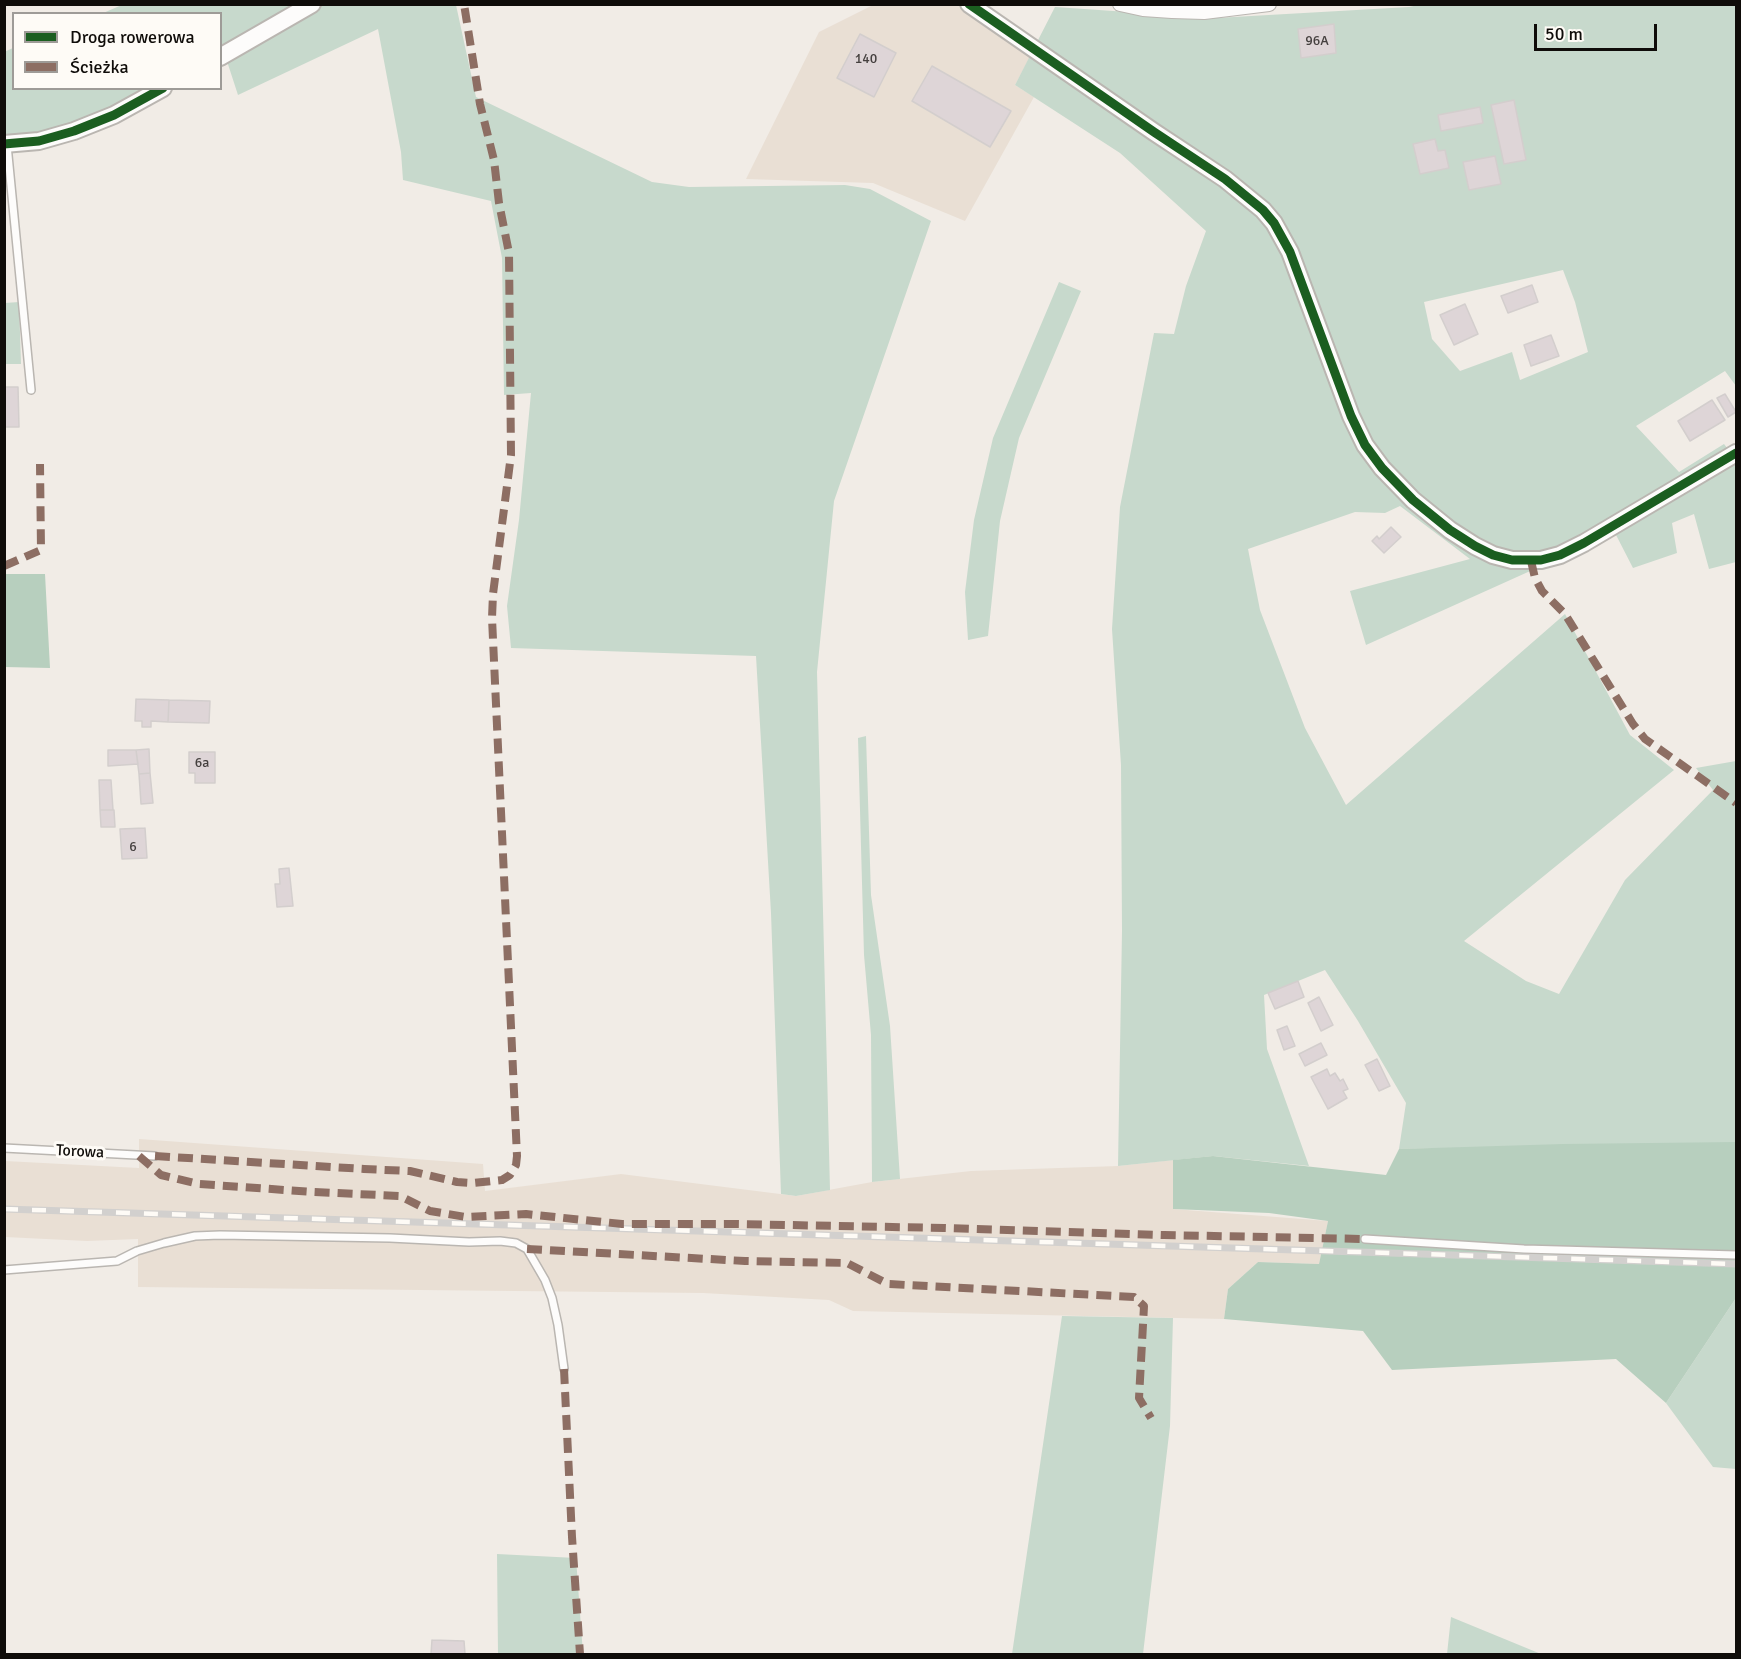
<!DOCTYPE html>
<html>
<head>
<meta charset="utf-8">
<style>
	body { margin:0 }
	#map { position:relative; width:1741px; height:1659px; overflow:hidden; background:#f1ece6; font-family:Signika,sans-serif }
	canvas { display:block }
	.frame { position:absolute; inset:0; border:6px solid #0f0c09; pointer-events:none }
	.legend { position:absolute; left:12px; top:12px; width:210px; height:78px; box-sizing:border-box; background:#fefbf6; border:2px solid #9e9b97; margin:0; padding:8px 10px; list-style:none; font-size:18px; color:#0f0c09 }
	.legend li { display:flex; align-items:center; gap:12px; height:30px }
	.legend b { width:30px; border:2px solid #9e9b97 }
	.scale { position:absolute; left:1534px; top:24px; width:123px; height:27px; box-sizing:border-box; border:3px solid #0f0c09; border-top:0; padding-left:8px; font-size:18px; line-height:21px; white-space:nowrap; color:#0f0c09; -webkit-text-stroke:4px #fefbf6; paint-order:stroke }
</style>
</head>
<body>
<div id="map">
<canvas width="1741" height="1659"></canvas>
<div class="frame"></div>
<ul class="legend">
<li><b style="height:8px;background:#1b5e20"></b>Droga rowerowa</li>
<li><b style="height:8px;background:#8d6e63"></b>Ścieżka</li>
</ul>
<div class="scale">50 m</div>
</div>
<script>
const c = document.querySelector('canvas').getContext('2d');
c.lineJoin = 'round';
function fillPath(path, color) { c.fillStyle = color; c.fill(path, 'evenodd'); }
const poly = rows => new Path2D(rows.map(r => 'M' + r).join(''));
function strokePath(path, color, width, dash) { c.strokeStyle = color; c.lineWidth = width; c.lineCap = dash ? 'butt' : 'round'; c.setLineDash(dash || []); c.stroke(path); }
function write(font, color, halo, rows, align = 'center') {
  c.font = font + ' Signika,sans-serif'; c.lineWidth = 6; c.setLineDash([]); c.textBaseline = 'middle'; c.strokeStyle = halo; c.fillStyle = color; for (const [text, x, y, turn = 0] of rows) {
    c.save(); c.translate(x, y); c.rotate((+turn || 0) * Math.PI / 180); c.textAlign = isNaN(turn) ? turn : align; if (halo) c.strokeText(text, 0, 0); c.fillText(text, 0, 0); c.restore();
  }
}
fillPath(poly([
	[873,5,960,5,1031,55,1015,85,1034,97,965,221,873,183,746,179,819,32],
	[139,1139,483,1164,485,1191,621,1174,796,1196,872,1182,971,1171,1118,1166,1173,1160,1173,1209,1328,1221,1319,1264,1258,1262,1228,1289,1224,1319,853,1311,829,1300,703,1293,138,1287,138,1239,87,1241,5,1237,5,1161,139,1168]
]), '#e9dfd4');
fillPath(poly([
	[124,4,456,5,476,97,652,182,689,187,845,185,870,189,931,221,834,501,817,672,830,1190,796,1196,781,1194,771,913,756,656,511,648,507,606,519,520,531,393,504,395,502,258,491,201,403,180,401,152,378,29,238,95,223,49,221,50,220,14,101,14],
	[1423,4,1736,5,1736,386,1725,371,1636,426,1679,472,1724,444,1734,457,1736,456,1736,562,1709,569,1694,514,1672,523,1677,553,1633,568,1615,533,1570,560,1528,572,1366,645,1350,591,1470,559,1400,506,1385,513,1355,512,1248,549,1260,610,1305,728,1346,805,1565,614,1630,735,1674,770,1464,941,1526,981,1559,994,1625,880,1713,790,1696,768,1736,761,1736,1143,1399,1149,1406,1103,1358,1021,1325,970,1264,995,1267,1049,1309,1166,1213,1156,1118,1166,1122,931,1121,765,1112,629,1120,507,1154,333,1174,334,1186,286,1206,231,1120,153,1015,85,1055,7,1216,18,1409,7],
	[1563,270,1575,302,1588,352,1520,380,1512,352,1460,371,1432,339,1424,302],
	[13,48,14,88,148,89,89,118,50,131,5,136,4,52],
	[1059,282,1081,291,1019,438,1000,521,988,636,968,640,965,592,974,520,993,438],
	[19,302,21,364,5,364,5,303],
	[866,736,871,895,890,1026,900,1179,872,1182,871,1035,864,955,858,738],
	[1736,1298,1736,1469,1713,1467,1666,1403],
	[1062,1316,1173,1318,1170,1426,1143,1654,1012,1654],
	[497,1554,576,1558,583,1654,498,1654],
	[1451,1617,1541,1654,1447,1654]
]), '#c7d9cc');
fillPath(poly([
	[5,574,45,574,50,668,5,667],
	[1736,1142,1736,1298,1666,1403,1616,1359,1392,1370,1363,1331,1224,1319,1228,1289,1258,1262,1319,1264,1328,1221,1269,1213,1173,1209,1173,1160,1213,1156,1386,1175,1399,1149,1563,1144]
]), '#b7cfbe');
const building = poly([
	[1334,24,1336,53,1301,58,1298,29,1334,24],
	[860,34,896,53,874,97,837,78,860,34],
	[932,66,1011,111,990,147,912,101,932,66],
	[1514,100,1526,160,1504,164,1491,105,1514,100],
	[1480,107,1483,123,1441,131,1438,115,1480,107],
	[1435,139,1438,151,1445,150,1449,168,1420,174,1413,144,1435,139],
	[1495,156,1501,184,1469,190,1463,162,1495,156],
	[1532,285,1538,302,1508,313,1501,296,1532,285],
	[1465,304,1478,334,1454,345,1440,315,1465,304],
	[1551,335,1559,356,1531,366,1524,345,1551,335],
	[4,387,18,387,19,427,4,427,4,387],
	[1725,394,1736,412,1728,417,1717,398,1725,394],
	[1712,400,1725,420,1690,441,1678,421,1712,400],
	[1391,527,1401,537,1384,553,1372,541,1377,536,1379,539,1391,527],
	[136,699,169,700,168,722,151,721,151,727,142,727,142,721,135,721,136,699],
	[169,700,210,701,209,723,168,722,169,700],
	[149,749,150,773,139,774,136,750,149,749],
	[108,750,136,750,138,764,108,766,108,750],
	[189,752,215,752,215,783,195,783,195,773,189,773,189,752],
	[150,773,153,803,141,804,139,774,150,773],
	[99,780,111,780,113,810,100,810,99,780],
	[100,810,114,810,115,827,101,827,100,810],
	[145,828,147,858,122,859,120,829,145,828],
	[289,868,293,906,277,907,275,884,280,884,279,869,289,868],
	[1298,981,1304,997,1275,1009,1268,993,1298,981],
	[1319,997,1333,1025,1321,1031,1308,1003,1319,997],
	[1287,1026,1295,1046,1284,1050,1277,1030,1287,1026],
	[1321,1043,1327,1055,1305,1066,1299,1054,1321,1043],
	[1377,1059,1390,1086,1379,1091,1365,1065,1377,1059],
	[1327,1069,1330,1076,1335,1073,1340,1081,1343,1079,1348,1089,1343,1091,1347,1098,1328,1109,1311,1077,1327,1069],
	[432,1640,464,1641,465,1654,431,1654,432,1640]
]);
fillPath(building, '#ded5d7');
strokePath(building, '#d3cecd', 1.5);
const service = poly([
	[7,145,31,390],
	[4,1148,155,1156],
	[1365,1239,1524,1249,1736,1255],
	[4,1270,117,1261,137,1251,164,1243,195,1236,220,1235,390,1238,469,1242,500,1241,516,1243,527,1249,545,1280,552,1298,558,1325,564,1369]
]);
const minor = poly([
	[1120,4,1143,9,1172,11,1204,12,1269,4]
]);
const tertiary = poly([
	[969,4,1154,132,1225,179,1263,210,1274,223,1290,252,1351,416,1365,445,1382,468,1413,500,1450,530,1475,546,1493,555,1512,560,1541,560,1560,555,1584,543,1736,453],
	[220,57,312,4],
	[4,144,39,141,74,131,114,115,163,88]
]);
strokePath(service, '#bab6b1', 10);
strokePath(minor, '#bab6b1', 16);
strokePath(tertiary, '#bab6b1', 20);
strokePath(service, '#fdfcfb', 7);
strokePath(minor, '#fdfcfb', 14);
strokePath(tertiary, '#fdfcfb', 16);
const rail = poly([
	[4,1209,1736,1264]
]);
strokePath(rail, '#d2d0ce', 7);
strokePath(rail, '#fefbf6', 4.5, [14]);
strokePath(poly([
	[1531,561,1535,578,1542,591,1565,614,1633,724,1645,739,1736,803],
	[4,566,41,550,40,464],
	[139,1156,161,1175,199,1184,314,1192,400,1196,430,1211,466,1217,526,1214,622,1224,734,1224,944,1228,1164,1235,1365,1239],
	[155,1156,364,1169,410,1171,457,1182,473,1183,502,1180,510,1175,516,1165,517,1156,492,618,493,594,511,455,509,253,499,203,494,160,480,104,464,4],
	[527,1249,745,1261,847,1263,888,1284,1134,1297,1144,1306,1139,1398,1151,1418],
	[564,1369,572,1537,580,1654]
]), '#8d6e63', 8, [15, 8]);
strokePath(poly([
	[969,4,1154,132,1225,179,1263,210,1274,223,1290,252,1351,416,1365,445,1382,468,1413,500,1450,530,1475,546,1493,555,1512,560,1541,560,1560,555,1584,543,1736,453],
	[4,144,39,141,74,131,114,115,163,88]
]), '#1b5e20', 9);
write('14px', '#45403f', null, [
	["96A",1317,41],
	["140",866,59],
	["6a",202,763],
	["6",133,847]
]);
write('16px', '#0f0c09', '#fefbf6', [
	["Torowa",80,1152,3]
]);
</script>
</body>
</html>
